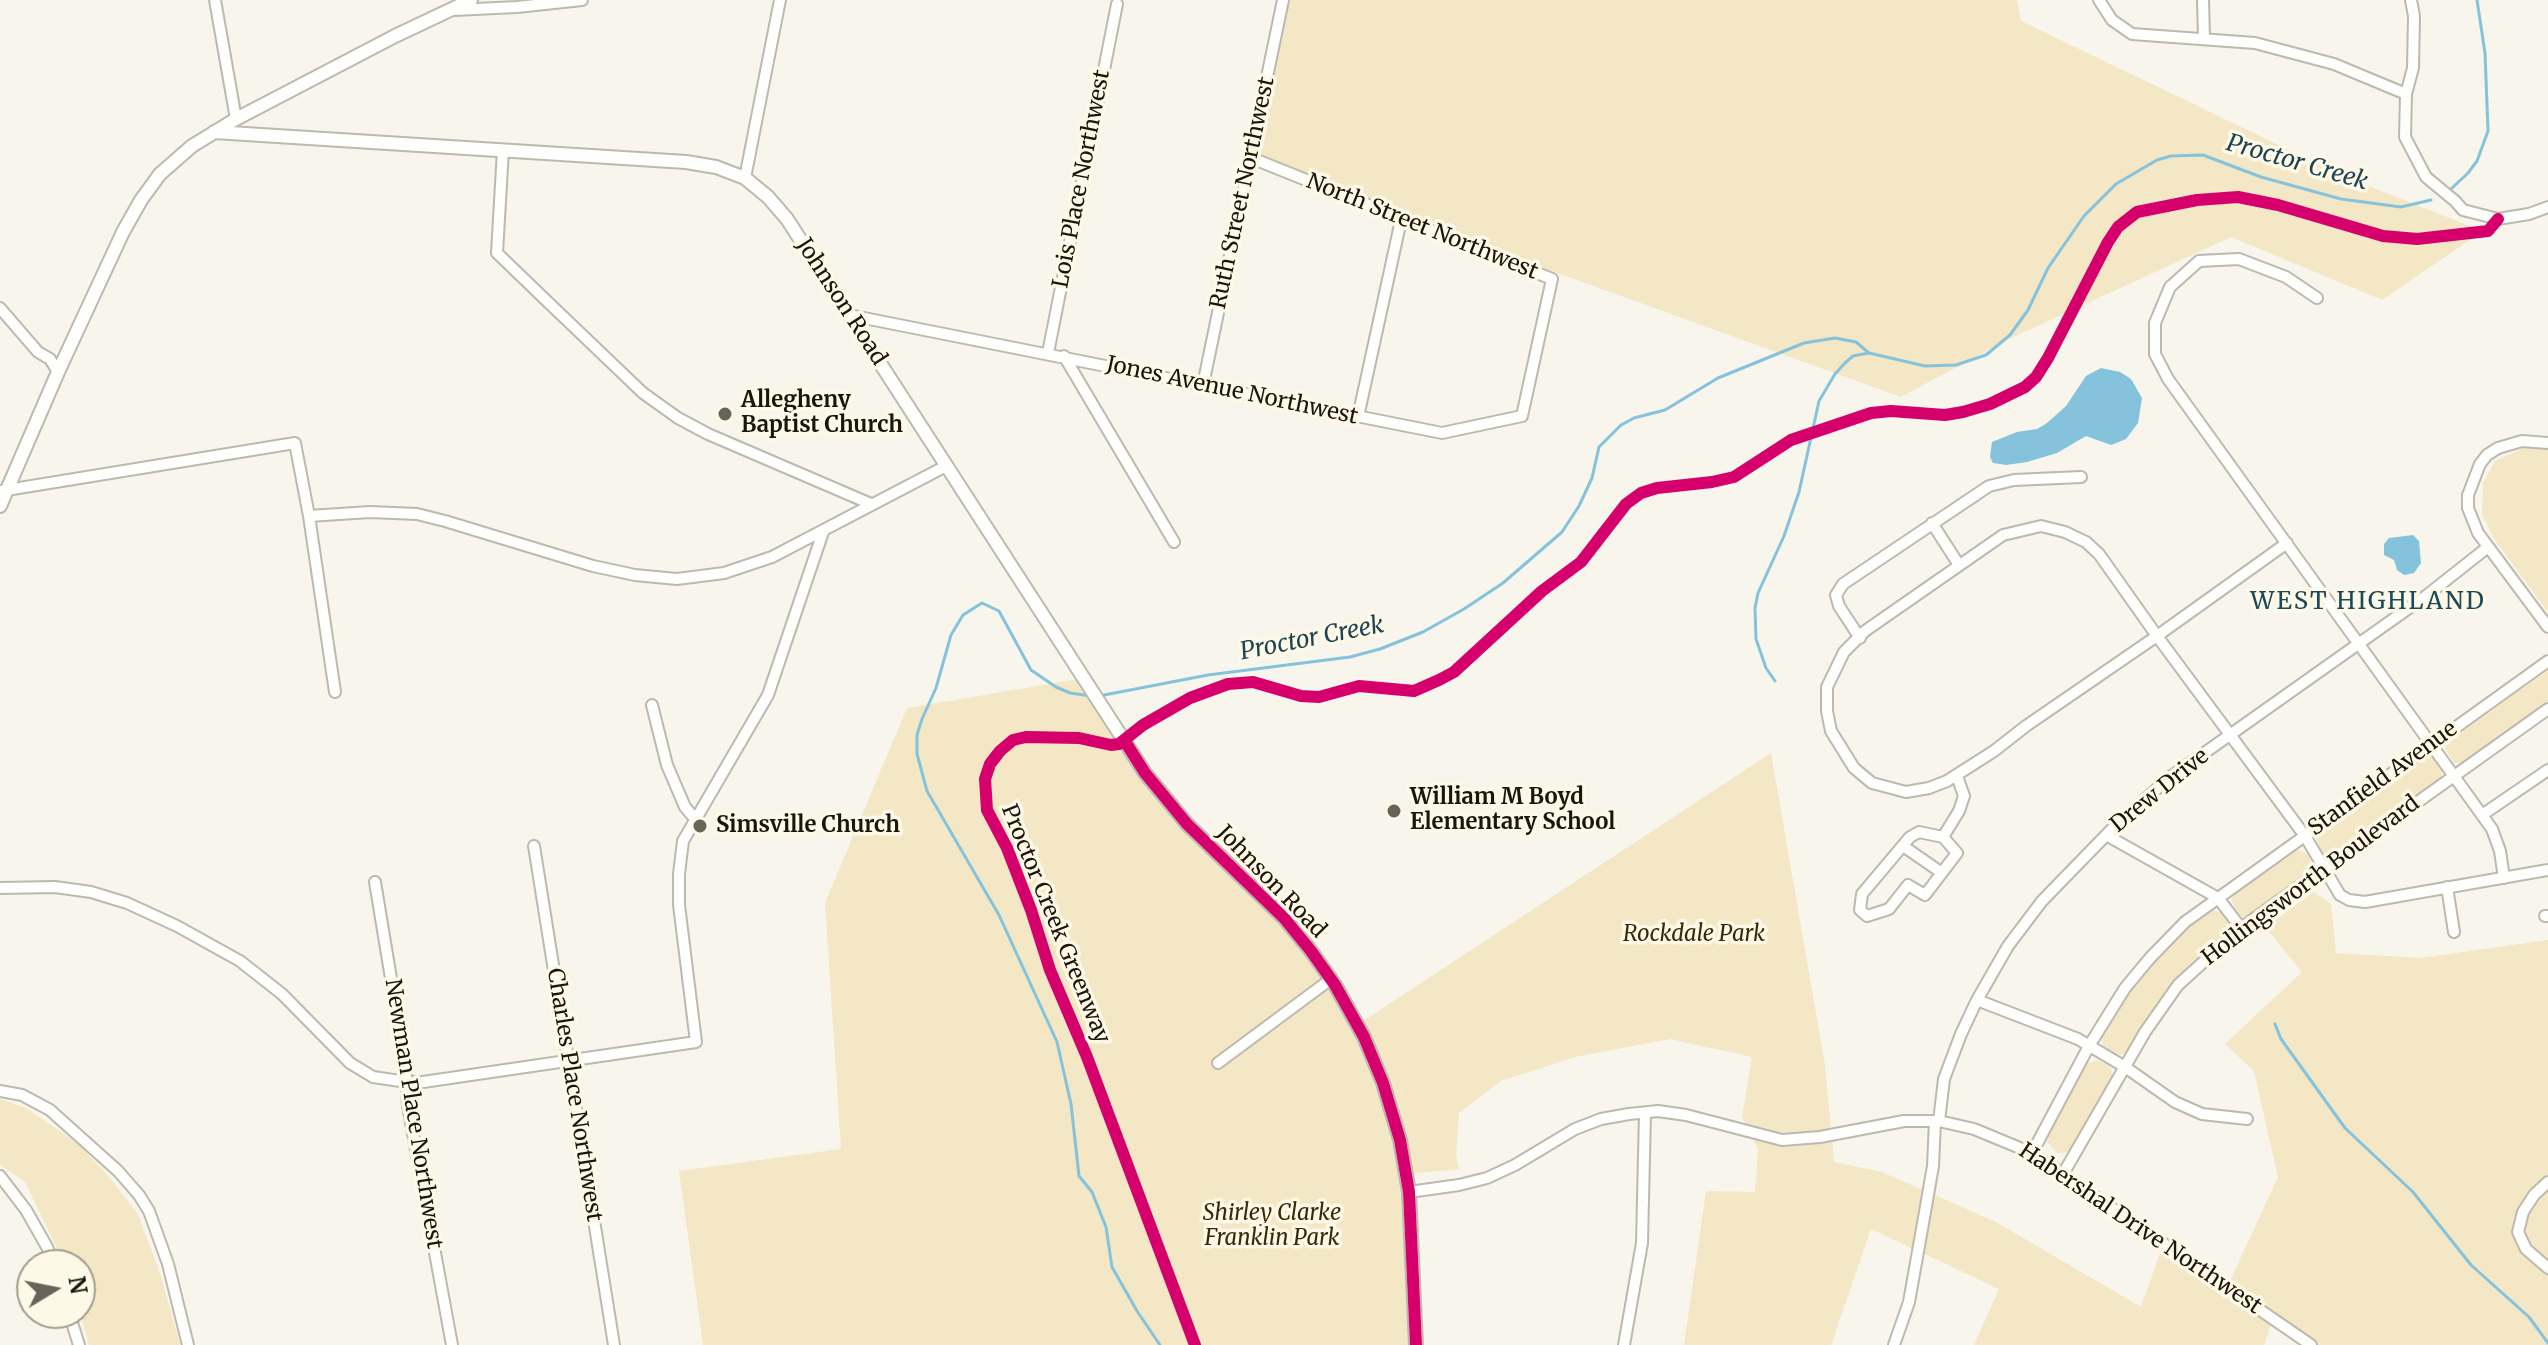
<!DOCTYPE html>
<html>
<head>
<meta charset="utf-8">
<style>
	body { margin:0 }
	#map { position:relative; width:2548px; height:1345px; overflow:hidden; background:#f8f5ec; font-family:Merriweather,serif }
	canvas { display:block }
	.north { position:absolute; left:16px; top:1249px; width:80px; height:80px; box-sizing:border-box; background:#fef8e6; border:2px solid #a39e8f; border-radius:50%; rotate:80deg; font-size:22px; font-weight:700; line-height:32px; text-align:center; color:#1a160c }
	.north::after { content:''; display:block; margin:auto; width:28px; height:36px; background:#68645a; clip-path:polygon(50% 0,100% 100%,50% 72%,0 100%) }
</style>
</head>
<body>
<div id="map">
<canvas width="2548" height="1345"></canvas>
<div class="north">N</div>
</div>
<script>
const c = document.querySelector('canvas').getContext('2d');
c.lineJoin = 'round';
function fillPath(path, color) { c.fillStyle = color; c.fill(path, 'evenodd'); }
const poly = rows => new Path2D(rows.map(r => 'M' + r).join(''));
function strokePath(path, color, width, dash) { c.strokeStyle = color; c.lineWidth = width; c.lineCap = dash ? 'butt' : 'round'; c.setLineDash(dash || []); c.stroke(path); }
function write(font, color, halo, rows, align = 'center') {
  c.font = font + ' Merriweather,serif'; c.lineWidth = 7; c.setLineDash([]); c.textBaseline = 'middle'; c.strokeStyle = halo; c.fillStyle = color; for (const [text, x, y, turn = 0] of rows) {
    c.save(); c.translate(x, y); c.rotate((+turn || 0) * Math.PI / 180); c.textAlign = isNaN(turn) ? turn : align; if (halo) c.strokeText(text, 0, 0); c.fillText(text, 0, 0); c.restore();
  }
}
fillPath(poly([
	[1280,0,2017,0,2021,21,2343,176,2483,231,2382,300,2231,237,2007,340,1901,397,1247,161],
	[2530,445,2548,450,2548,612,2494,539,2482,514,2483,483,2495,461],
	[2548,667,2548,704,2466,763,2454,763,2445,749,2447,740],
	[1079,679,1148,782,1267,898,1357,1025,1771,753,1825,1065,1834,1162,1882,1172,1996,1222,2141,1307,2160,1253,2224,1294,2278,1177,2254,1071,2225,1044,2302,972,2265,927,2314,892,2331,904,2336,953,2420,958,2548,940,2548,1345,2307,1345,2271,1324,2264,1345,1974,1345,1999,1289,1871,1229,1831,1345,1684,1345,1706,1191,1755,1192,1758,1149,1742,1117,1752,1057,1670,1039,1575,1057,1501,1081,1459,1113,1456,1155,1459,1169,1406,1174,1414,1345,703,1345,679,1171,841,1149,825,903,907,708],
	[2429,757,2434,759,2442,770,2441,780,2335,856,2326,856,2320,851,2316,837,2320,831,2422,758],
	[2297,850,2306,853,2310,859,2313,870,2309,875,2253,916,2242,916,2238,912,2232,902,2233,894,2291,852],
	[2213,910,2222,913,2228,922,2226,935,2199,956,2178,978,2148,1019,2126,1053,2116,1055,2108,1051,2103,1045,2102,1037,2125,999,2166,949,2186,929],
	[2098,1060,2109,1066,2112,1070,2112,1082,2071,1152,2057,1153,2047,1142,2048,1132,2086,1064],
	[0,1099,26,1108,77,1143,105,1172,138,1214,160,1273,180,1345,89,1345,80,1313,80,1265,65,1265,25,1182,0,1165]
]), '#f3e7c6');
fillPath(poly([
	[2101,368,2120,372,2131,379,2142,398,2138,423,2126,439,2111,445,2086,436,2057,453,2027,462,2006,465,1993,463,1990,457,1992,442,2017,432,2037,429,2047,423,2066,406,2086,376],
	[2413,535,2419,541,2421,563,2414,573,2404,575,2397,570,2394,560,2384,555,2384,544,2389,538]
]), '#85c3dc');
strokePath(poly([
	[2452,188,2468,173,2477,161,2488,131,2485,53,2477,0],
	[1775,681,1766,668,1756,639,1755,608,1758,593,1784,536,1799,492,1819,401,1835,374,1845,363,1853,356,1869,353],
	[1091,696,1070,693,1056,687,1031,670,999,611,982,603,963,615,951,635,936,688,922,719,917,735,917,754,927,791,999,915,1057,1042,1071,1104,1079,1176,1092,1192,1106,1227,1112,1267,1137,1311,1160,1345],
	[1099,696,1208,675,1350,657,1380,649,1423,632,1464,609,1503,583,1562,532,1579,506,1592,478,1599,447,1621,425,1634,418,1665,410,1718,378,1804,343,1835,338,1856,342,1869,353,1925,366,1956,365,1986,355,2010,335,2028,310,2048,268,2084,216,2116,184,2157,160,2171,156,2203,155,2261,177,2341,199,2401,207,2431,200],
	[2275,1024,2281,1039,2345,1128,2413,1192,2471,1265,2529,1317,2548,1343]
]), '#85c3dc', 3);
const minor = poly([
	[215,0,236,119],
	[2099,0,2112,20,2132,34,2255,43,2334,64,2406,94,2413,68,2414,16,2411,0],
	[2203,0,2204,38],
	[454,10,517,7,582,0],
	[2406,94,2405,137,2426,177,2455,201,2463,210,2498,219,2529,214,2548,207],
	[503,150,497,253,552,306,643,393,678,418,708,434,871,504],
	[745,178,780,0],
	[2317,298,2286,277,2239,259,2199,261,2170,287,2155,323,2155,354,2168,379,2492,829,2500,851,2504,878],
	[0,308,38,352,50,359,58,372],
	[849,315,1442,433,1522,416,1552,279,1249,157],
	[1048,353,1117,4],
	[1064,356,1174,542],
	[1203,385,1283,0],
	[1358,417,1401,220],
	[2548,443,2522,441,2498,448,2487,455,2480,464,2468,495,2468,508,2478,533,2548,627],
	[0,491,295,443,309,516,335,692],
	[309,516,370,512,417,514,445,521,593,566,635,575,677,579,724,573,772,557,946,466],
	[1932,523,1959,565],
	[2287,543,2157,636,2026,726,1994,751,1947,781,1929,788,1906,792,1872,783,1854,768,1831,731,1827,711,1827,687,1844,652,1865,631,2003,535,2041,526,2065,532,2086,542,2099,554,2157,636,2305,836,2340,895,2349,900,2365,902,2548,870],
	[1860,638,1839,606,1836,595,1843,584,1989,486,2014,480,2081,477],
	[652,705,667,765,685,807,696,820],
	[2482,815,2548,770],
	[2106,835,2218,898,2241,928],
	[1943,837,1957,853,1925,895,1908,885,1889,909,1867,916,1860,910,1862,894,1910,837,1919,832,1943,837,1959,811,1964,796,1957,776],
	[534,846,614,1345],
	[1903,846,1942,873],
	[375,882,405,1063,408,1106,452,1345],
	[2447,887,2454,932],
	[0,888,55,887,91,892,127,903,177,926,240,961,282,994,350,1063,373,1077,407,1082,423,1082,696,1042,679,905,679,874,683,841,768,695,823,532],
	[2545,916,2548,916],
	[1977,1000,2078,1039,2125,1067,2175,1102,2202,1114,2247,1119],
	[1218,1063,1331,979],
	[0,1091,22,1095,50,1110,118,1171,139,1195,149,1211,168,1264,188,1345],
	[1939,1121,1944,1079,1961,1034,1977,1000,2008,946,2042,901,2112,829,2169,778,2426,596,2488,547],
	[2032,1153,2089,1046,2125,988,2150,958,2185,922,2548,661],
	[2063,1174,2145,1032,2178,985,2241,928,2548,709],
	[0,1176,26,1210,47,1247,54,1265],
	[2548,1182,2534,1195,2523,1212,2518,1232,2526,1249,2548,1268],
	[1409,1192,1459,1185,1487,1178,1515,1165,1575,1129,1601,1119,1629,1114,1658,1111,1686,1115,1782,1140,1820,1137,1904,1121,1939,1121,1974,1129,2032,1153,2311,1345],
	[69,1313,79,1345],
	[1624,1345,1642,1243,1645,1113],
	[1894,1345,1909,1302,1925,1212,1933,1166,1935,1121]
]);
const tertiary = poly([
	[214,132,686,162,716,167,745,178,768,197,787,219,1145,773,1187,824,1284,918,1311,951,1335,985,1364,1037,1383,1083,1400,1140,1409,1192,1416,1345],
	[0,506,58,372,123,232,141,200,160,174,192,146,236,119,395,36,471,0]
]);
strokePath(minor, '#bcb9b0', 14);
strokePath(tertiary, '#bcb9b0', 16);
strokePath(minor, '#fefefc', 10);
strokePath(tertiary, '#fefefc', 12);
strokePath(poly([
	[1124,740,1145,773,1187,824,1284,918,1311,951,1335,985,1364,1037,1383,1083,1400,1140,1409,1192,1416,1345],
	[1195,1345,1087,1057,1050,970,1031,910,1007,848,987,810,985,779,990,764,1000,751,1013,740,1026,737,1079,738,1111,745,1119,744,1143,725,1190,698,1228,684,1253,682,1301,696,1319,697,1359,686,1414,691,1439,680,1454,672,1542,591,1581,562,1626,504,1641,493,1657,488,1712,482,1734,477,1791,440,1871,413,1891,411,1945,415,1963,412,1990,404,2025,387,2036,377,2048,358,2108,242,2118,227,2137,212,2197,200,2238,197,2278,205,2383,236,2417,239,2488,231,2498,219]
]), '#d6006c', 12);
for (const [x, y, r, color] of [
	[725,414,8,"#68645a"],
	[1394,811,8,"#68645a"],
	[700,826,8,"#68645a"]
]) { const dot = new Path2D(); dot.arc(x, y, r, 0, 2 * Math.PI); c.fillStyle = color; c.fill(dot); strokePath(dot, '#fef8e6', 3); }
write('22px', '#1a160c', '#fef8e6', [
	["Lois Place Northwest",1082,179,-79],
	["Ruth Street Northwest",1243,193,-78],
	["North Street Northwest",1422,227,22],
	["Johnson Road",841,302,57],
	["Jones Avenue Northwest",1232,391,12],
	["Stanfield Avenue",2383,779,-36],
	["Drew Drive",2160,791,-39],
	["Hollingsworth Boulevard",2311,881,-37],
	["Johnson Road",1271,882,46],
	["Proctor Creek Greenway",1055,924,68],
	["Charles Place Northwest",574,1095,81],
	["Newman Place Northwest",413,1114,81],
	["Habershal Drive Northwest",2140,1229,34]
]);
write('bold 22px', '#1a160c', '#fef8e6', [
	["Allegheny",741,401],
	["Baptist Church",741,426],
	["William M Boyd",1410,798],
	["Elementary School",1410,823],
	["Simsville Church",716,826]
], 'left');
write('italic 22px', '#362b08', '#fef8e6', [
	["Rockdale Park",1694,935],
	["Shirley Clarke",1272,1214],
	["Franklin Park",1272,1239]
]);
write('italic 24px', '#1d4455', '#fef8e6', [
	["Proctor Creek",2297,163,16],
	["Proctor Creek",1312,639,-11]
]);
c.letterSpacing = '2px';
write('24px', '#1a485c', '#fef8e6', [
	["WEST HIGHLAND",2368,602]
]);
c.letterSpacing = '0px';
</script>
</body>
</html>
